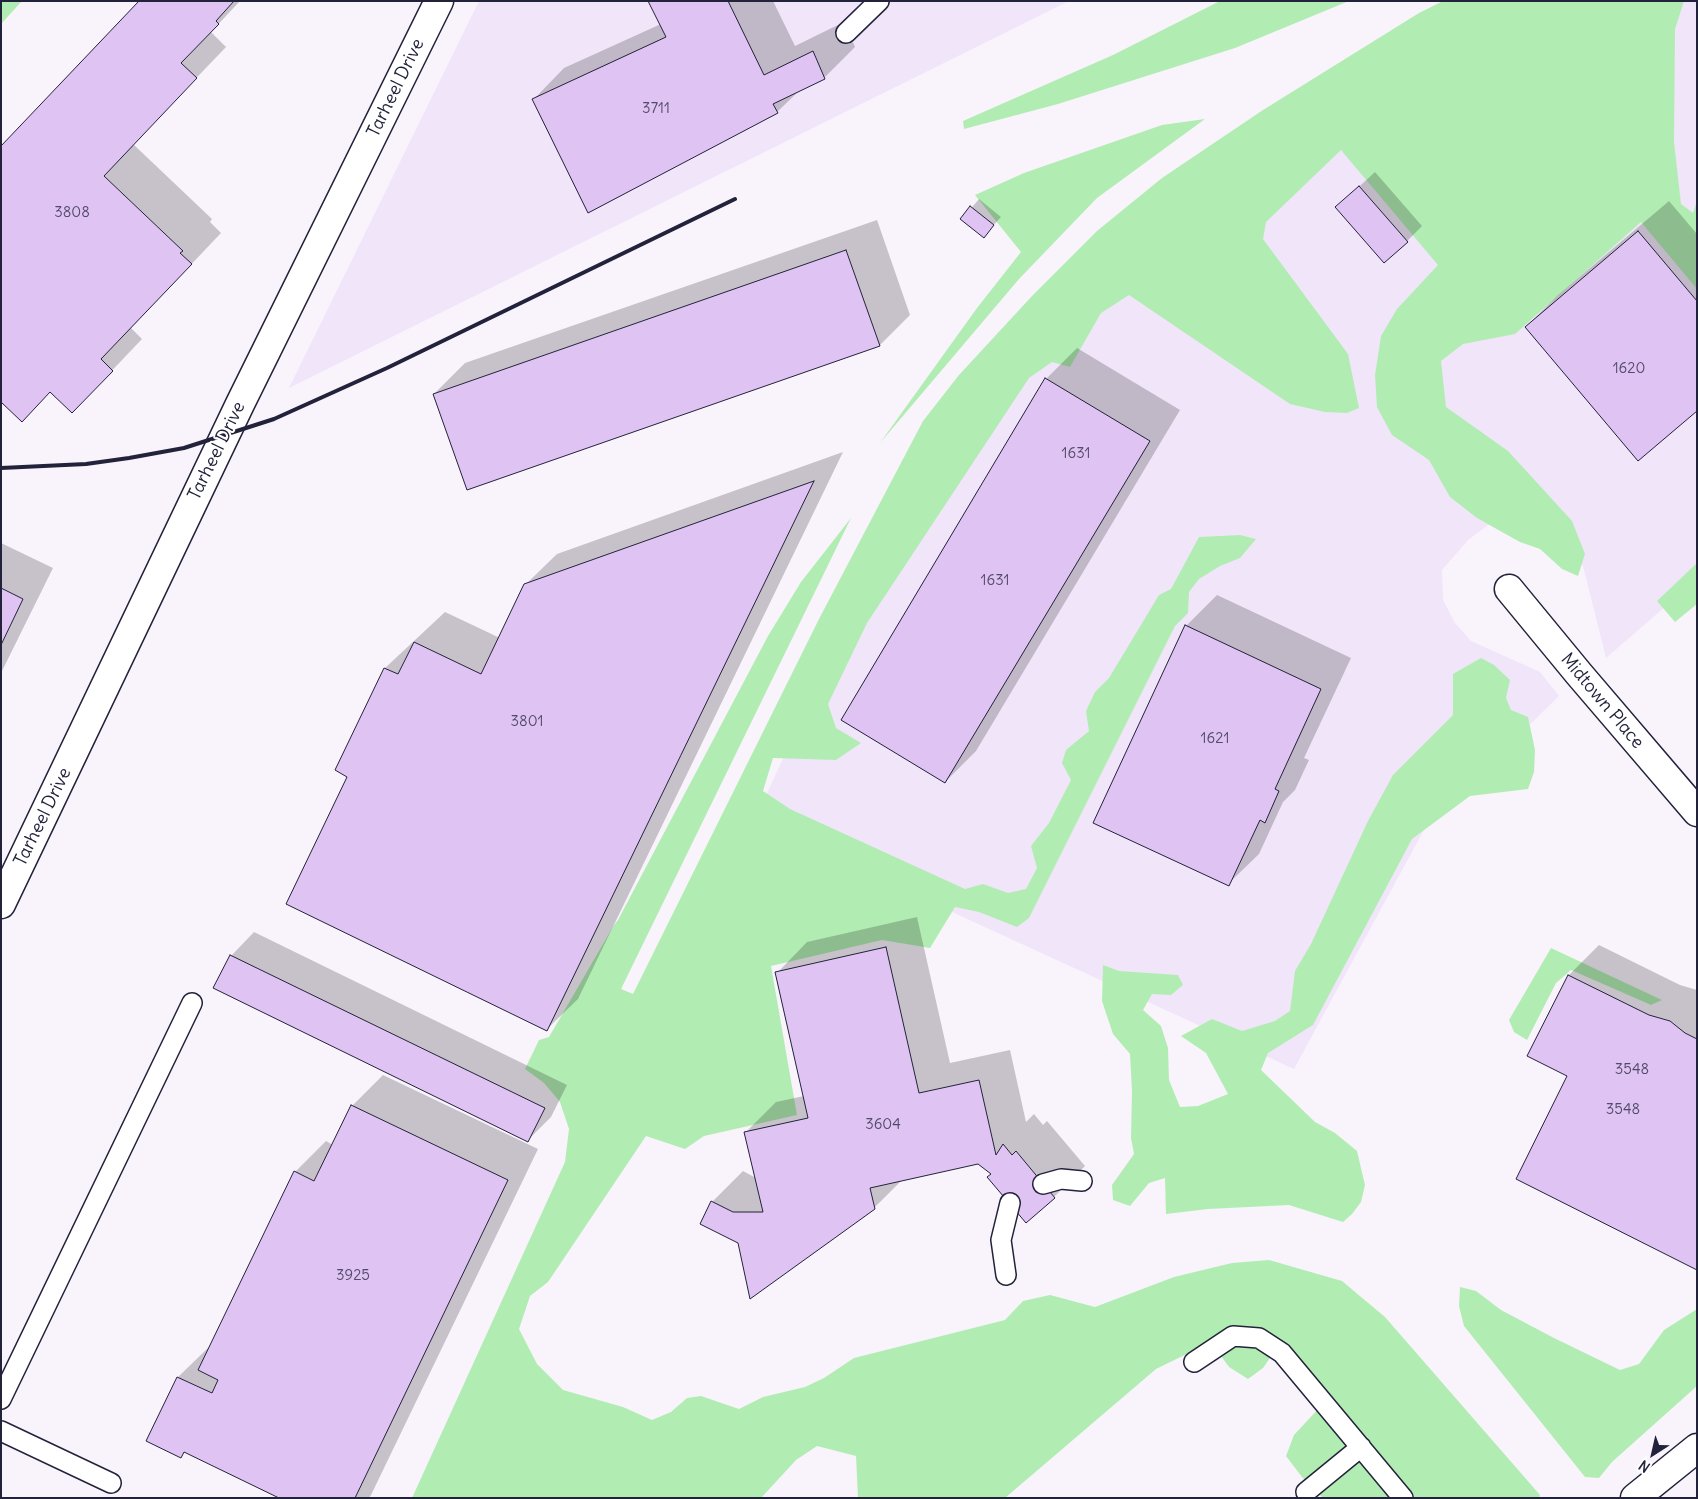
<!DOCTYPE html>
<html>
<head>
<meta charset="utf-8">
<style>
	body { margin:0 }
	#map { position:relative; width:1698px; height:1499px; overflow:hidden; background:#f9f3fc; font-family:Delius,sans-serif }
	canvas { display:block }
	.frame { position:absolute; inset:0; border:2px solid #22223b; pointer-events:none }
	.north { position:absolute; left:1628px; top:1429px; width:50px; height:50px; -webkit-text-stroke:4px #fff; paint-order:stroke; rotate:215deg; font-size:14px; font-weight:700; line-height:20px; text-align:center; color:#22223b }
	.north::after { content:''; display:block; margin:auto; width:18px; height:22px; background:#22223b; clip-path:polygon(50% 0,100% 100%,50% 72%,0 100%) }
</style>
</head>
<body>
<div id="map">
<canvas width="1698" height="1499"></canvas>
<div class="frame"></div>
<div class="north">N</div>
</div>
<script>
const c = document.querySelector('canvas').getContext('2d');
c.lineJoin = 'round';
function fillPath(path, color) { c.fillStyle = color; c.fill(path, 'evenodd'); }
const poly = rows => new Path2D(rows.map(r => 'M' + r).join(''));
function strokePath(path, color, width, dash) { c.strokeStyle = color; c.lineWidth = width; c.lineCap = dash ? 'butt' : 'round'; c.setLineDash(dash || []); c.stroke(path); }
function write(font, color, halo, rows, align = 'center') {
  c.font = font + ' Delius,sans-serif'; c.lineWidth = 4; c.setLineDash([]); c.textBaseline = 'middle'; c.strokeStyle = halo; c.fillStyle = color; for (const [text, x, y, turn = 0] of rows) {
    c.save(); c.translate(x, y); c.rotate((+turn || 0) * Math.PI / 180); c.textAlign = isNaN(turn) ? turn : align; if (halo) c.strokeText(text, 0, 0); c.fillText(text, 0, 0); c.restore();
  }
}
fillPath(poly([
	[479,1,1069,1,289,388],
	[1536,1,1697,1,1697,579,1606,658,1583,566,1565,534,1496,519,1468,540,1442,570,1443,600,1455,623,1471,641,1540,672,1559,696,1426,826,1294,1069,754,821,920,465,1020,340]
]), '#f1e5f9');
fillPath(poly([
	[1,1,22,1,1,24],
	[1220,1,1349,1,1235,48,1058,104,964,129,963,121,1113,55],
	[1443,1,1684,1,1675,29,1674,142,1681,204,1693,213,1697,201,1697,289,1641,222,1515,334,1463,344,1441,361,1446,407,1508,451,1572,521,1585,554,1578,576,1562,569,1540,549,1520,542,1477,518,1450,497,1429,460,1392,435,1377,407,1375,375,1381,336,1397,309,1438,265,1341,150,1266,222,1263,239,1348,354,1359,408,1347,413,1325,412,1290,404,1129,295,1101,313,1070,367,1052,362,1029,378,867,623,828,704,836,728,861,743,836,760,773,758,763,791,790,809,965,889,983,884,1008,893,1026,889,1037,868,1031,846,1049,823,1071,780,1062,763,1066,750,1089,731,1086,711,1095,692,1109,678,1159,595,1171,589,1199,537,1240,535,1256,539,1240,558,1220,566,1199,579,1189,592,1188,613,1175,626,1029,918,1017,927,979,912,955,907,930,948,882,940,771,966,797,1115,704,1136,685,1149,646,1136,548,1282,530,1296,519,1329,537,1364,563,1390,623,1407,652,1420,671,1412,687,1398,701,1396,739,1409,763,1397,805,1387,824,1378,854,1358,1005,1320,1023,1301,1050,1295,1095,1307,1174,1277,1232,1263,1269,1260,1342,1281,1385,1317,1540,1495,1539,1498,1410,1498,1408,1496,1383,1498,1323,1498,1302,1477,1286,1456,1294,1435,1320,1407,1272,1355,1263,1368,1248,1379,1229,1367,1211,1342,1156,1369,1005,1498,858,1498,856,1456,817,1446,796,1460,761,1498,412,1498,565,1162,569,1129,560,1102,544,1083,525,1069,539,1040,549,1037,614,925,618,920,768,636,801,582,851,518,621,989,633,994,819,619,923,421,959,375,1032,296,1097,231,1162,178,1263,110,1419,13],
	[1205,119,1097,198,1019,279,880,443,977,308,1021,252,975,195,1024,173,1162,125],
	[1697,563,1697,604,1675,622,1657,601],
	[1481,658,1494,665,1510,680,1506,698,1511,710,1528,717,1535,750,1534,772,1528,789,1470,796,1412,839,1313,1025,1268,1053,1261,1070,1315,1122,1335,1133,1357,1151,1365,1185,1361,1202,1352,1214,1343,1222,1289,1205,1208,1209,1166,1214,1165,1178,1149,1183,1130,1206,1113,1200,1112,1185,1134,1154,1131,1138,1132,1091,1130,1054,1113,1034,1102,1001,1103,965,1119,971,1178,975,1183,985,1171,995,1152,994,1143,1010,1161,1026,1168,1048,1169,1080,1180,1107,1198,1106,1228,1094,1206,1053,1181,1036,1212,1019,1242,1031,1275,1021,1290,1011,1295,971,1311,944,1368,821,1393,775,1453,715,1453,674],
	[1551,948,1662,1000,1651,1005,1571,970,1556,983,1527,1040,1514,1032,1509,1020],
	[1460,1287,1476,1291,1501,1310,1554,1338,1620,1370,1639,1364,1664,1330,1697,1309,1697,1386,1612,1462,1599,1478,1585,1477,1464,1326,1459,1306]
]), '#b1edb3');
fillPath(poly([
	[141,1,240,1,211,32,226,47,133,144,212,219,210,222,221,233,131,328,142,339,103,380,51,391],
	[650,1,773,1,795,46,844,22,855,47,824,78,800,90,777,112,534,99,564,68,661,24],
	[1375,172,1422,226,1407,241,1337,207],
	[979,199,1001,217,991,228,962,219],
	[1669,201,1697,234,1697,410,1526,327,1557,296],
	[877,220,910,315,880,345,434,394,465,363],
	[1077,348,1180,410,976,751,945,782,1046,379],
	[843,452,578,999,547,1029,349,776,336,770,385,668,445,612,500,638,525,585,557,554],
	[1,543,53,568,1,673],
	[1217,595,1351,658,1304,758,1309,760,1295,790,1283,802,1259,854,1228,884,1186,626],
	[917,917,950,1063,1010,1050,1026,1122,1034,1114,1043,1125,1047,1121,1085,1166,1054,1197,1026,1221,993,1173,978,1162,902,1180,874,1208,739,1242,712,1202,743,1171,756,1178,745,1133,776,1102,804,1096,777,973,807,942],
	[254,932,567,1085,551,1117,528,1140,231,956],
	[1599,945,1680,985,1697,990,1697,1269,1569,1075,1529,1056,1569,975],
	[383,1075,538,1149,371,1495,369,1498,282,1498,186,1451,180,1457,147,1441,178,1377,209,1347,210,1347,295,1172,326,1141,333,1145,353,1105]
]), '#0003');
const building = poly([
	[139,1,234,1,216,21,219,24,181,63,197,78,104,176,183,251,180,253,192,264,101,359,113,371,72,413,50,392,22,422,1,402,1,146,139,1],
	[648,1,728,1,764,75,813,51,825,79,773,104,778,113,588,213,532,99,666,37,648,1],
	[1359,186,1408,242,1384,263,1335,207,1359,186],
	[970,206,994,225,984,238,960,219,970,206],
	[1638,231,1697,301,1697,411,1638,461,1525,327,1638,231],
	[846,250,880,346,467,490,433,394,846,250],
	[1045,378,1150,441,945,783,841,720,1045,378],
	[814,481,547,1031,286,904,347,777,335,770,384,668,398,674,414,642,481,674,524,584,814,481],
	[1,588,23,599,1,645,1,588],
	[1185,625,1321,689,1275,789,1279,791,1265,823,1260,820,1229,886,1093,823,1185,625],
	[886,947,919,1093,979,1080,996,1155,1003,1144,1012,1155,1016,1151,1055,1198,1026,1223,987,1177,991,1174,978,1164,870,1188,875,1209,750,1299,738,1243,700,1224,711,1201,733,1212,763,1212,744,1132,808,1118,775,972,886,947],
	[230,955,545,1108,528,1142,213,988,230,955],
	[1568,975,1649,1015,1670,1021,1685,1033,1697,1039,1697,1270,1516,1179,1567,1076,1527,1056,1568,975],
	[351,1105,508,1180,355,1498,279,1498,184,1452,181,1458,146,1441,177,1377,212,1393,218,1380,198,1370,294,1171,314,1181,351,1105]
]);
fillPath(building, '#dfc3f2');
strokePath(building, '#22223b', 1);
const service = poly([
	[846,33,879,1],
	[1043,1184,1061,1179,1082,1181],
	[1006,1275,1001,1240,1010,1203],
	[1194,1362,1233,1336,1259,1338,1282,1353,1403,1498],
	[1,1399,192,1003],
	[1,1431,111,1483],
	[1306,1492,1361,1447]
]);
const minor = poly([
	[1509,589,1579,674,1697,812],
	[1,904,240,404,439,1],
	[1635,1498,1697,1448]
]);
strokePath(service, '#22223b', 22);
strokePath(minor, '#22223b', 31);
strokePath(service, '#fff', 19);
strokePath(minor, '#fff', 28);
strokePath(poly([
	[1,468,86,464,129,458,184,448,274,419,387,368,735,199]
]), '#22223b', 4);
write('15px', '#514a69', null, [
	["3711",656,109],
	["3808",72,213],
	["1620",1629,369],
	["1631",1076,454],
	["1631",995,581],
	["3801",527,722],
	["1621",1215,739],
	["3548",1632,1070],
	["3548",1623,1110],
	["3604",883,1125],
	["3925",353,1276]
]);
write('18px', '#22223b', '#fff', [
	["Tarheel Drive",396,88,-64],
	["Tarheel Drive",217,451,-64],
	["Midtown Place",1602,701,50],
	["Tarheel Drive",43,817,-64]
]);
</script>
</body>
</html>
